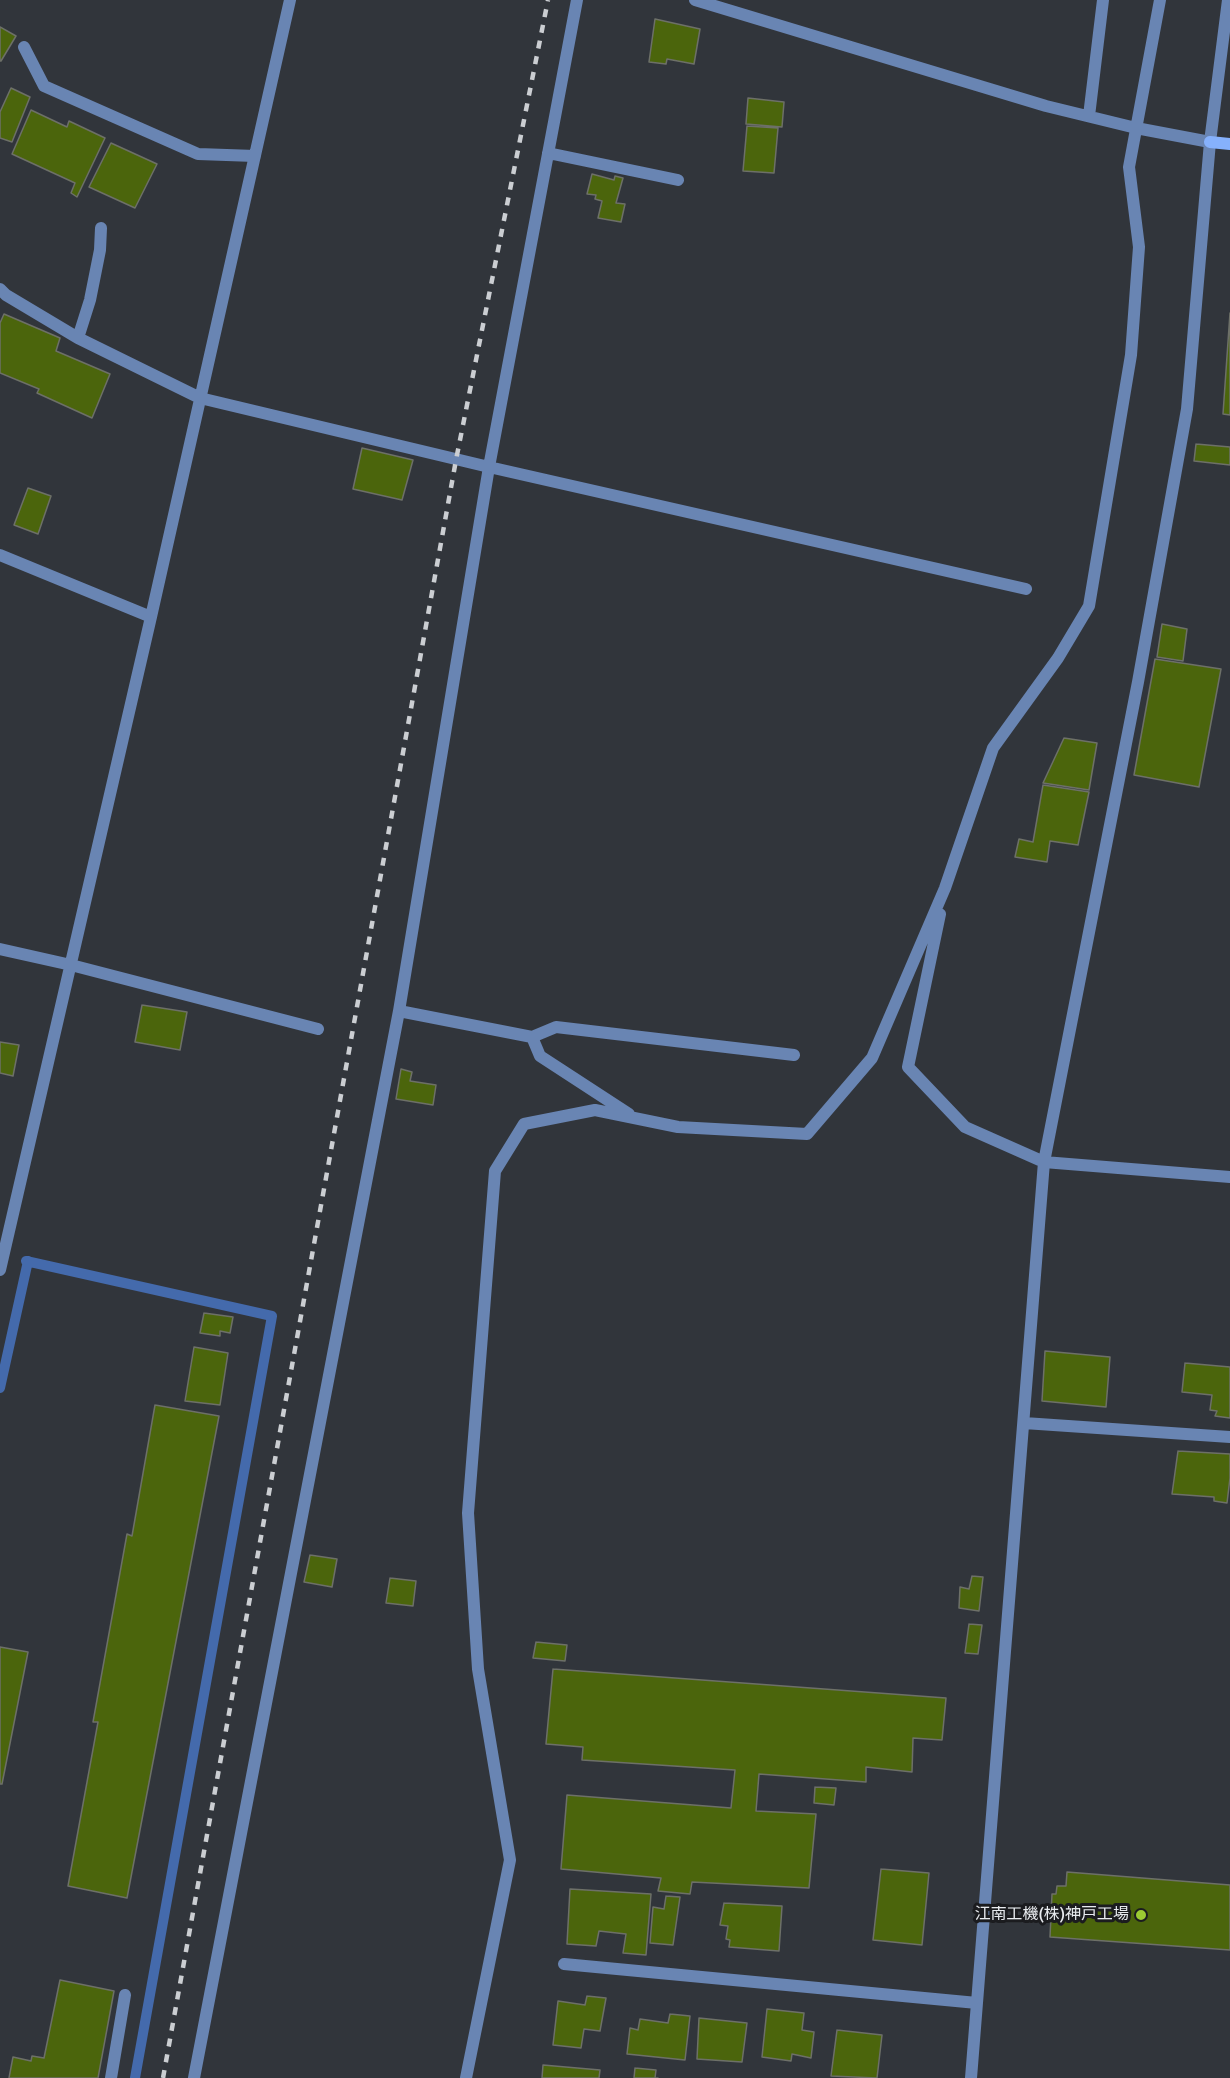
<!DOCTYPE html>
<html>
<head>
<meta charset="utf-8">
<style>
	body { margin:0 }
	canvas { display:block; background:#31353b }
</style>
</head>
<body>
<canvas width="1230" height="2078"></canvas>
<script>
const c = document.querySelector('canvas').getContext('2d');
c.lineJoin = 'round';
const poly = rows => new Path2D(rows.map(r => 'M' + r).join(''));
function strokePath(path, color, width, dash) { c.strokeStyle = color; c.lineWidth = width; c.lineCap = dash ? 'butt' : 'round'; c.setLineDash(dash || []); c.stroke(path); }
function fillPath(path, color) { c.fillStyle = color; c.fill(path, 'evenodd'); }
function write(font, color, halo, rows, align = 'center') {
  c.font = font + ' Signika,"Noto Sans JP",sans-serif'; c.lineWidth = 6; c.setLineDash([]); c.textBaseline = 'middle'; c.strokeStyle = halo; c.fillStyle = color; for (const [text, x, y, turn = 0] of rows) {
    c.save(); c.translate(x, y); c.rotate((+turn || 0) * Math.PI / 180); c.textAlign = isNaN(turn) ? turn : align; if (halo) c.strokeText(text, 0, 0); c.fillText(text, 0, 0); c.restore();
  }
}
strokePath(poly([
	[26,1261,272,1316,135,2078],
	[0,1388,28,1261]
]), '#446aac', 10);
const building = poly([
	[655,19,700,29,694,64,667,59,666,64,649,62,655,19],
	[0,27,16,36,1,61,0,61,0,27],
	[11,88,30,97,12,142,0,138,0,112,11,88],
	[748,98,784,102,782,127,746,124,748,98],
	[31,110,67,127,69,121,105,138,77,197,71,193,75,183,12,154,31,110],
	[747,126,778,128,774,173,743,171,747,126],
	[111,143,157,164,135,208,89,187,111,143],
	[592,174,614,180,615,176,623,178,616,203,625,204,621,222,598,218,602,201,595,199,596,195,587,194,592,174],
	[1230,313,1230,415,1223,414,1230,313],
	[4,314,60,338,56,351,110,374,92,418,37,393,39,389,0,373,0,323,4,314],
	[1196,444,1230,447,1230,465,1194,461,1196,444],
	[362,448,413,460,402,500,353,489,362,448],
	[28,488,51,496,38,534,14,525,28,488],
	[1162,624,1187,629,1183,661,1157,657,1162,624],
	[1155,659,1221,669,1199,787,1134,775,1155,659],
	[1064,738,1097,743,1089,790,1043,783,1064,738],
	[1043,785,1089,792,1078,845,1050,841,1047,862,1015,857,1019,839,1033,842,1043,785],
	[142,1005,187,1012,180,1050,135,1042,142,1005],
	[0,1042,19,1045,13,1076,0,1073,0,1042],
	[401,1069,412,1072,410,1081,436,1085,433,1105,396,1099,401,1069],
	[204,1313,233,1317,230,1333,220,1331,220,1336,200,1333,204,1313],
	[194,1347,228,1353,220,1405,185,1401,194,1347],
	[1045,1351,1110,1357,1106,1407,1042,1401,1045,1351],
	[1185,1363,1230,1367,1230,1418,1215,1416,1217,1411,1210,1410,1212,1395,1182,1392,1185,1363],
	[155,1405,219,1416,127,1898,68,1886,98,1722,93,1722,127,1534,132,1536,155,1405],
	[1178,1451,1230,1454,1230,1478,1227,1503,1214,1501,1214,1497,1172,1494,1178,1451],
	[310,1555,337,1559,332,1587,304,1582,310,1555],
	[972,1576,983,1577,979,1611,959,1608,960,1587,969,1589,972,1576],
	[390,1578,416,1581,413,1606,386,1603,390,1578],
	[969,1624,982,1625,978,1654,965,1653,969,1624],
	[536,1642,567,1645,565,1661,533,1658,536,1642],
	[0,1647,28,1652,2,1784,0,1784,0,1647],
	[553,1669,946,1698,942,1740,913,1738,912,1772,866,1767,866,1782,759,1774,756,1811,816,1814,809,1888,692,1882,690,1894,658,1891,661,1878,561,1869,567,1795,731,1808,735,1770,582,1760,583,1747,546,1744,553,1669],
	[815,1787,836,1788,834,1805,814,1803,815,1787],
	[881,1869,929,1873,922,1945,873,1940,881,1869],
	[1067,1872,1230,1885,1230,1950,1050,1937,1052,1894,1056,1894,1057,1886,1066,1886,1067,1872],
	[570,1889,651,1894,646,1955,623,1953,626,1934,599,1931,596,1946,567,1944,570,1889],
	[666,1896,680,1897,673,1945,650,1943,653,1907,664,1909,666,1896],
	[724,1903,782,1906,779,1951,729,1947,730,1940,726,1939,728,1926,720,1925,724,1903],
	[60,1980,114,1991,98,2078,9,2078,13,2057,31,2061,32,2056,44,2058,60,1980],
	[587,1996,606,1998,600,2031,584,2029,581,2048,553,2045,558,2001,585,2005,587,1996],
	[767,2009,804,2013,802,2030,814,2032,811,2058,792,2054,791,2061,762,2057,767,2009],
	[670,2014,690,2016,685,2060,627,2054,630,2028,638,2030,640,2019,668,2023,670,2014],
	[699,2018,747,2023,742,2062,697,2059,699,2018],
	[837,2030,882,2035,877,2078,831,2076,837,2030],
	[543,2065,600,2070,599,2078,542,2078,543,2065],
	[635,2068,656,2070,655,2078,658,2078,634,2078,635,2068]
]);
fillPath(building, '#4b650c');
strokePath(building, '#6d7068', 1.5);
strokePath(poly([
	[577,0,489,467,1026,589],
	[695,0,1046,106,1136,128,1210,142],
	[24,47,44,86,198,154,255,156],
	[1089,116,1103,0],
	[548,153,678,180],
	[101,228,100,250,90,300,78,338,200,398,489,467,399,1011,532,1037],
	[0,289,6,295,78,338],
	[0,555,151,617],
	[940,914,908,1067,965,1127,1044,1162,1230,1177],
	[0,949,71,965,318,1029],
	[629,1114,540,1056,532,1037,556,1027,794,1055],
	[0,1270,151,617,290,0],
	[1024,1423,1230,1437],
	[564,1964,977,2003],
	[111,2078,125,1995],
	[194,2078,399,1011],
	[466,2078,510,1860,478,1669,468,1513,495,1171,524,1124,595,1110,678,1127,807,1134,872,1058,945,888,993,748,1058,658,1089,606,1131,355,1139,247,1129,167,1160,0],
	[971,2078,1044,1162,1138,682,1187,409,1210,142,1228,0]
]), '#6985b3', 12);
strokePath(poly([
	[1210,142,1230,144]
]), '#86b1fc', 12);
strokePath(poly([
	[163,2078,456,460,548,0]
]), '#cbced2', 4.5, [8, 8]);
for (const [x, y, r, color] of [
	[1141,1915,6,"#9bcb33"]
]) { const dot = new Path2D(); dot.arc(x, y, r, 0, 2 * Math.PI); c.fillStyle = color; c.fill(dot); strokePath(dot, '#1b1c1f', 2); }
write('16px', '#e8ebef', '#1b1c1f', [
	["江南工機(株)神戸工場",1129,1915]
], 'right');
</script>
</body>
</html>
